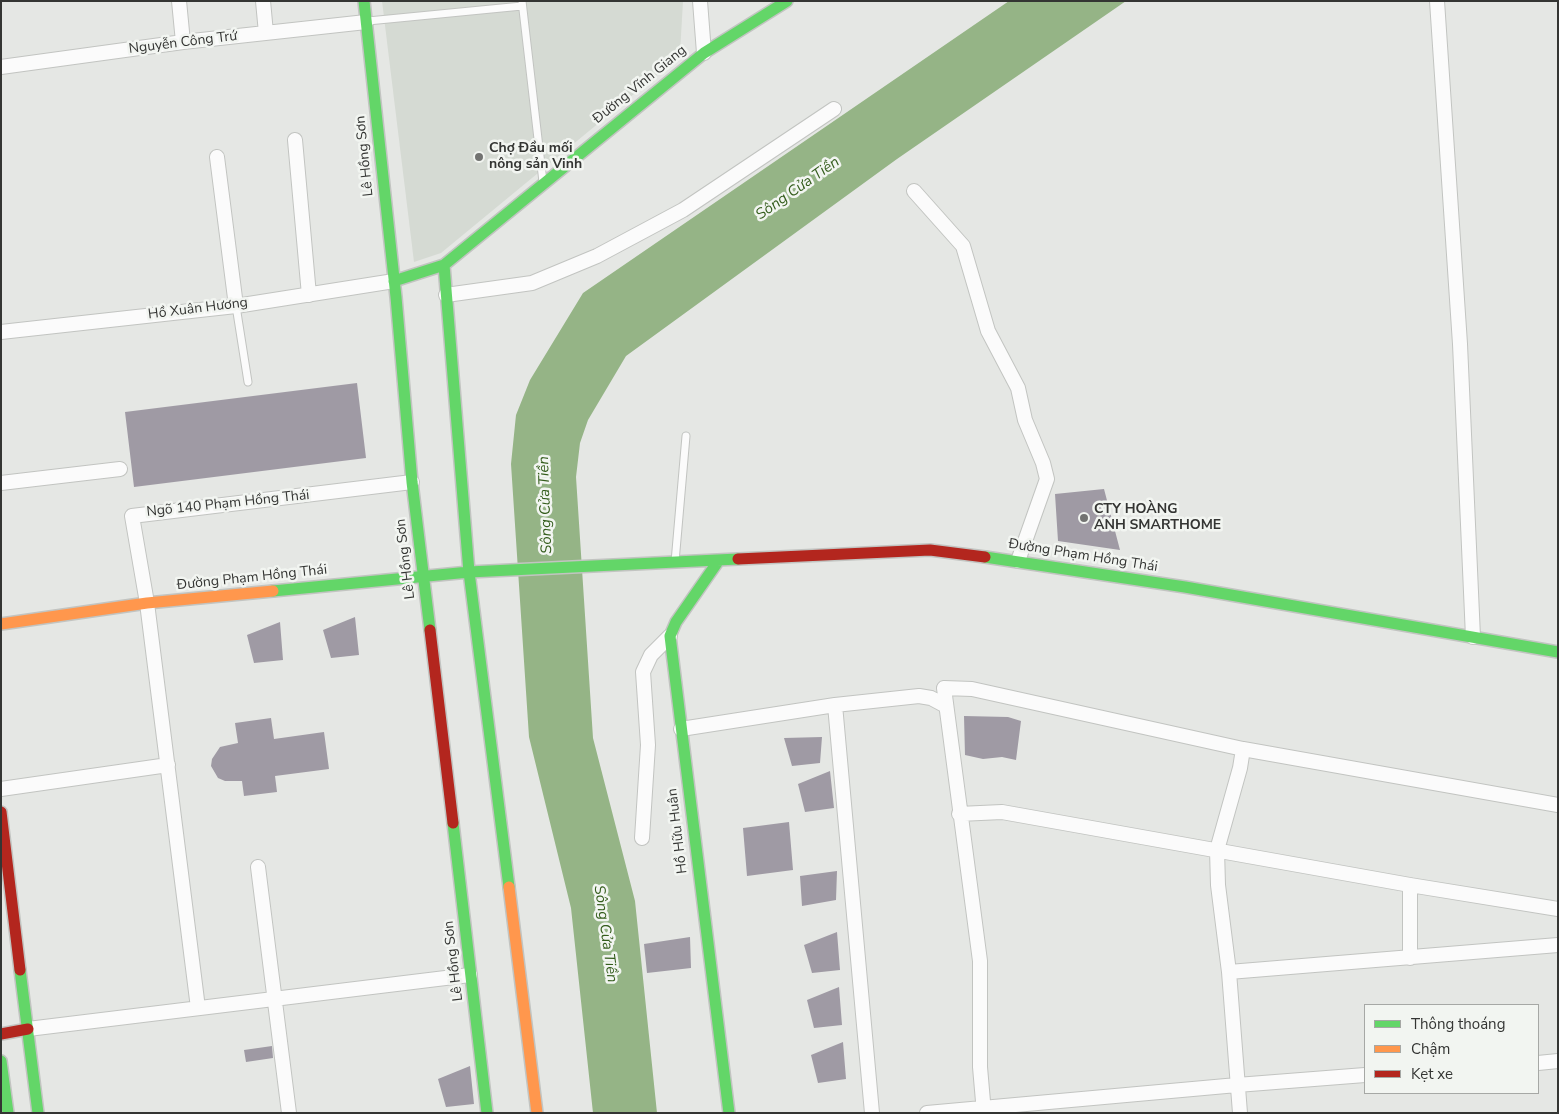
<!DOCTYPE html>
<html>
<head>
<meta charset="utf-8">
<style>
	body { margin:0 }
	#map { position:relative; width:1559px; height:1114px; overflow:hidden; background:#e5e7e4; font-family:"Nunito Sans",sans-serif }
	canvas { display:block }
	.frame { position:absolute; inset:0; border:2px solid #343533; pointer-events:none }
	.legend { position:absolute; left:1364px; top:1004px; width:175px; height:90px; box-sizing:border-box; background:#f2f5f1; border:1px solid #a6a8a5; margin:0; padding:6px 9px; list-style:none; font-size:15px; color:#343533 }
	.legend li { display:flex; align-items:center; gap:10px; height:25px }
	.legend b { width:25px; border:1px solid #a6a8a5 }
</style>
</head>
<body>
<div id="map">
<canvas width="1559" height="1114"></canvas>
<div class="frame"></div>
<ul class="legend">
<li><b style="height:6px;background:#63d668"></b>Thông thoáng</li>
<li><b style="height:6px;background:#ff974d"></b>Chậm</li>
<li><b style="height:6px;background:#b3261e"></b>Kẹt xe</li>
</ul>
</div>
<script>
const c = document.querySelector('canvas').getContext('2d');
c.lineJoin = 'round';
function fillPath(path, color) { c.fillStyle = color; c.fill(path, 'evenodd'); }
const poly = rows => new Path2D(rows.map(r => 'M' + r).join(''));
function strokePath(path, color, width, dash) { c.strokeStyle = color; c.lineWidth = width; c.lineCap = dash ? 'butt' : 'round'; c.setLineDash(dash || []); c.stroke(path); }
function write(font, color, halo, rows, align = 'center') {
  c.font = font + ' "Nunito Sans",sans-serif'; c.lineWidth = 5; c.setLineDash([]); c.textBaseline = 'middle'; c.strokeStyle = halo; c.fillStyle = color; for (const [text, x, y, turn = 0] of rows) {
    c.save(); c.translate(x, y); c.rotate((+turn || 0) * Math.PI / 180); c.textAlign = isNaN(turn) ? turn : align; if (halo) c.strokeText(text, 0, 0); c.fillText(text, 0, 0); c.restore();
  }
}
fillPath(poly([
	[382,1,683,1,680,53,674,61,441,253,414,262]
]), '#d5dad3');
fillPath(poly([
	[1009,1,1126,1,897,159,626,356,588,420,580,443,576,477,593,738,635,901,657,1113,593,1113,571,908,529,737,511,464,516,415,530,380,583,293]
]), '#95b486');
fillPath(poly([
	[357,383,366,458,134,487,125,412],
	[1104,489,1120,550,1058,541,1055,494],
	[355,617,359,655,331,658,323,630],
	[280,622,283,660,254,663,247,635],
	[964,716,1008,717,1021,721,1016,760,1002,757,983,759,965,755],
	[271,718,274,739,324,732,329,769,275,776,277,792,244,796,242,781,225,781,218,778,211,766,212,759,220,747,238,743,235,723],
	[822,737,820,763,792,766,784,738],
	[830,771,834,808,805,812,798,784],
	[789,822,793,870,747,876,743,828],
	[837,871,836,900,802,906,800,876],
	[837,932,840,970,812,973,804,945],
	[690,937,691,968,647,973,644,944],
	[839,987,842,1025,814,1028,807,1000],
	[843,1042,846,1079,818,1083,811,1055],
	[272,1046,273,1058,246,1062,244,1050],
	[470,1066,474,1104,446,1107,438,1079]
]), '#9f9aa4');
const lane = poly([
	[522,1,543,182],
	[368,21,522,6],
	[236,306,248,382],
	[675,562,686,436]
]);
const street = poly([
	[179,1,183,42],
	[263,1,266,33],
	[700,1,704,53],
	[1437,1,1460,344,1473,637],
	[1,67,183,42,366,22],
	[295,140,309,295],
	[217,157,236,306],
	[914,191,963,246,988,331,1018,388,1025,420,1043,463,1047,479,1018,561],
	[446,295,532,283,597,256,683,210,834,109],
	[1,332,236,306,394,281],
	[1,483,120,469],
	[835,705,872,1113],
	[681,729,835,705,919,696,931,698,946,706],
	[1243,749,1558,805],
	[1,789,168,765],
	[959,814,1002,812,1410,885,1558,909],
	[642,838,648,745,643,672,651,655,670,636],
	[258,867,289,1113],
	[1410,885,1410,958],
	[1229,972,1558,945],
	[198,1008,147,603,132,516,412,482],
	[28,1029,470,975],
	[1538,1063,1558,1061],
	[927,1113,1237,1085,1365,1075],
	[984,1113,980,1067,980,961,944,688,972,689,1243,749,1240,768,1217,850,1218,885,1229,972,1240,1113]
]);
const fast = poly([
	[364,1,396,297,412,482,430,630],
	[444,265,469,572,509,887],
	[394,281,444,265,704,53,787,1],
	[985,557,1185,587,1558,652],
	[719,560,676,622,670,636,729,1113],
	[273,591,469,572,738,559],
	[453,823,487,1113],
	[20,970,38,1113],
	[1,1061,8,1113]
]);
const slow = poly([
	[1,624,147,603,273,591],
	[509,887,537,1113]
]);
const jam = poly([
	[738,559,930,550,985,557],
	[430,630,453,823],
	[1,812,20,970],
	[1,1034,28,1029]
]);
strokePath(lane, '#c2c4c1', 9);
strokePath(street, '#c2c4c1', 16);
strokePath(fast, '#c2c4c1', 14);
strokePath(slow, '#c2c4c1', 14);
strokePath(jam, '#c2c4c1', 14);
strokePath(lane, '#fbfbfb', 7);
strokePath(street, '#fbfbfb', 14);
strokePath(fast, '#63d668', 11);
strokePath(slow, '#ff974d', 11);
strokePath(jam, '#b3261e', 11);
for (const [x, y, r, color] of [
	[479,157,5,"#727371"],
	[1084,518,5,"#727371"]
]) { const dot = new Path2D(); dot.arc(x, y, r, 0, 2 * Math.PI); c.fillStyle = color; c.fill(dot); strokePath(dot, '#f2f5f1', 2); }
write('14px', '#343533', '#f2f5f1', [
	["Nguyễn Công Trứ",183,43,-7],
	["Đường Vĩnh Giang",640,85,-39],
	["Lê Hồng Sơn",365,156,-96],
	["Hồ Xuân Hương",198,309,-7],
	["Ngõ 140 Phạm Hồng Thái",228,504,-6],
	["Đường Phạm Hồng Thái",1083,556,9],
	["Lê Hồng Sơn",406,559,-97],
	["Đường Phạm Hồng Thái",252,578,-6],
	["Hồ Hữu Huân",678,831,-97],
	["Lê Hồng Sơn",454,961,-97]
]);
write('bold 14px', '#343533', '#f2f5f1', [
	["Chợ Đầu mối",489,149],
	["nông sản Vinh",489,165],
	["CTY HOÀNG",1094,510],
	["ANH SMARTHOME",1094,526]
], 'left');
write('italic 15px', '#345d1c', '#f2f5f1', [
	["Sông Cửa Tiền",798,189,-35],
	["Sông Cửa Tiền",546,505,-92],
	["Sông Cửa Tiền",605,934,82]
]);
</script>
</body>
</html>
